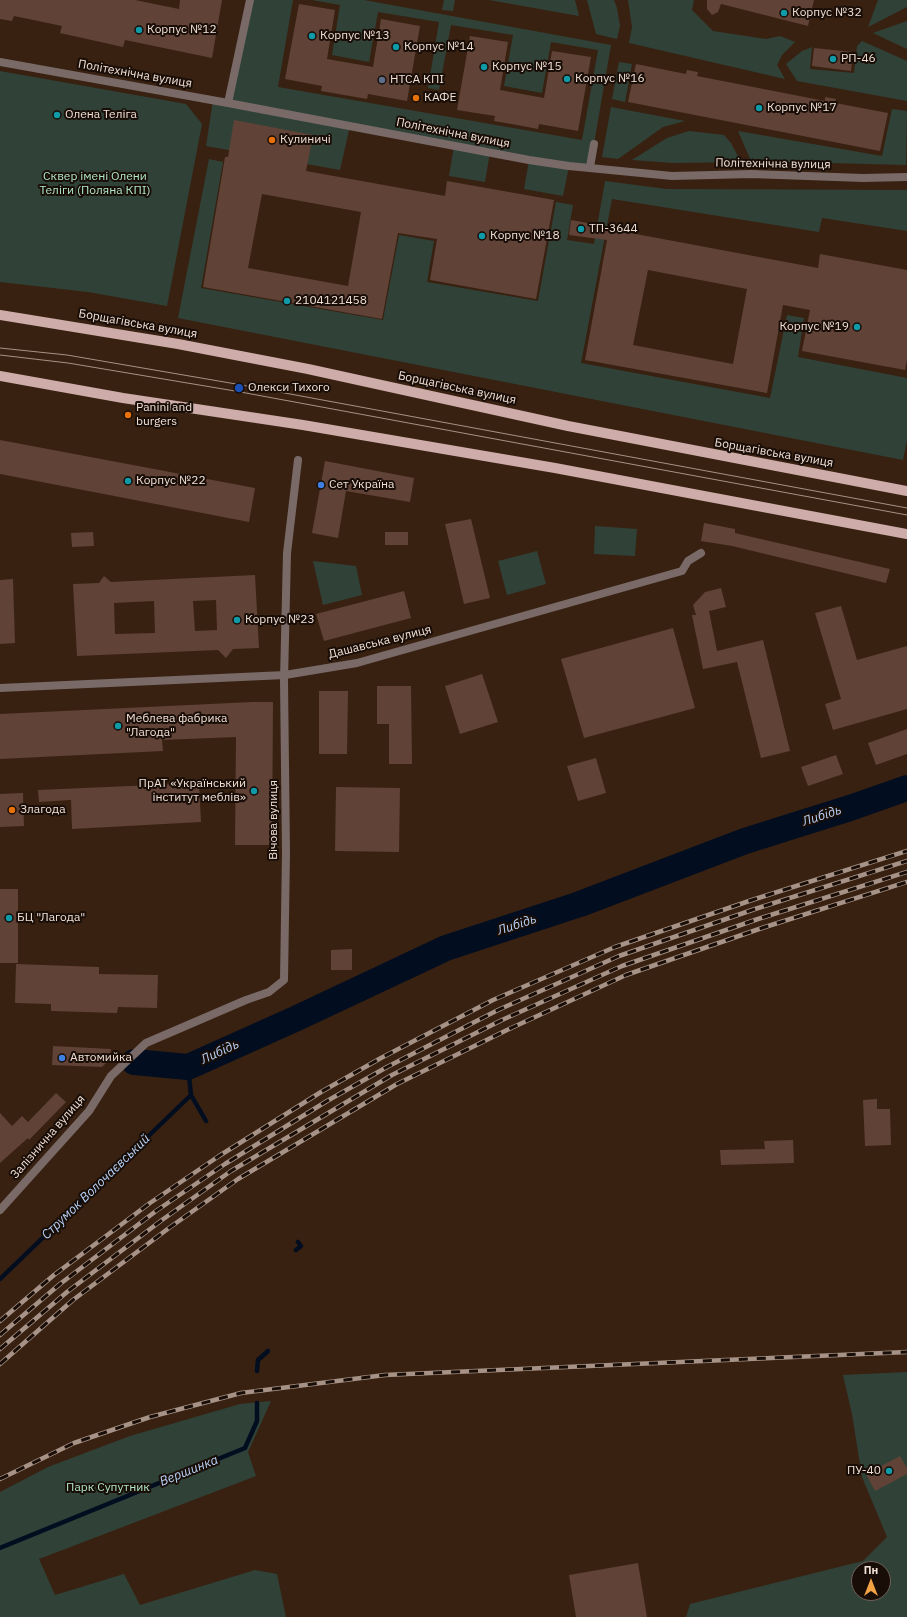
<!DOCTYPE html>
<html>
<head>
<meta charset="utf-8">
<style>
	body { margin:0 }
	#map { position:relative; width:907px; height:1617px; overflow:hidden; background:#382111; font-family:"IBM Plex Sans",sans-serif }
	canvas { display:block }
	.north { position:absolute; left:851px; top:1561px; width:40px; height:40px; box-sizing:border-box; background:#180d07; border:1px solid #6f615a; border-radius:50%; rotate:0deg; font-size:11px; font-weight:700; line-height:16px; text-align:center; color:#f1e0d6 }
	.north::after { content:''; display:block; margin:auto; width:14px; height:18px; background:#f4a344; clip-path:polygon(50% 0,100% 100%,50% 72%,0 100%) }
</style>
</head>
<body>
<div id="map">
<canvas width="907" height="1617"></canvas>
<div class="north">Пн</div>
</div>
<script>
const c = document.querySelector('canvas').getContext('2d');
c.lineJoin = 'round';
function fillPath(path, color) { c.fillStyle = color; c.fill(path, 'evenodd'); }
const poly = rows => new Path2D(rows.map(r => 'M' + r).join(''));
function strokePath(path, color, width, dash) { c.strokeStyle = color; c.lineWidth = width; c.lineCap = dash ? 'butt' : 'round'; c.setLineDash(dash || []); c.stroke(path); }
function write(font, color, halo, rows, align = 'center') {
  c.font = font + ' "IBM Plex Sans",sans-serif'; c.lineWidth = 4; c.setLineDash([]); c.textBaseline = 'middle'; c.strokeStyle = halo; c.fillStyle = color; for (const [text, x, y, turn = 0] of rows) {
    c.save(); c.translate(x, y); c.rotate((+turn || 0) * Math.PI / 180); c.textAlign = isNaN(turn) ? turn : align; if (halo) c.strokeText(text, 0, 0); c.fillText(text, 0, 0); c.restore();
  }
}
fillPath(poly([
	[250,0,293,0,278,87,582,140,598,50,551,42,542,93,504,86,513,35,451,25,439,90,428,88,439,22,378,12,369,62,332,55,340,5,312,0,364,0,611,45,590,167,569,166,563,196,524,189,529,161,490,152,485,182,449,176,454,146,350,126,340,170,206,146,213,100,228,103],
	[444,0,455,0,453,11,442,10],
	[489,0,575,0,579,16],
	[587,0,614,0,617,8,620,26,617,39,596,34],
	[628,0,694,0,692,10,713,31,766,39,780,36,795,42,782,55,777,65,785,79,629,43,632,27],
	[878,0,907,0,907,7,868,27],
	[907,21,907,49,873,33],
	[862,41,907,61,907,101,797,81,786,64,802,51,812,47,810,69,854,73,857,46],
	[619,62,632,64,625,102,612,99],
	[0,71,186,104,202,124,167,306,88,292,0,282],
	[611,107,685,121,663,127,618,159,602,157],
	[892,109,907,111,906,165,751,161,738,131,882,156],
	[689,131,724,135,731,143,741,162,674,163,632,160,667,138],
	[209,159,223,162,201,288,383,320,399,235,434,241,427,282,538,301,556,202,573,205,567,240,594,244,605,181,667,189,907,190,907,231,822,218,819,232,612,199,581,363,770,398,787,315,804,318,798,357,907,378,907,440,903,460,178,318],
	[595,526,637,529,635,556,594,554],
	[537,551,546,584,507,595,498,561],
	[313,561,356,566,362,595,323,605],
	[907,1372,907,1617,686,1617,690,1604,863,1561,887,1537,862,1477,852,1414,843,1375],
	[859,1569,883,1569,883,1593,859,1593],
	[271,1401,248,1452,256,1476,39,1559,55,1595,124,1574,140,1605,255,1570,277,1574,286,1617,0,1617,0,1492,48,1467,130,1436,240,1404]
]), '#304238');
strokePath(poly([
	[188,1067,191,1095,206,1121],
	[296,1250,301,1246,298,1242],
	[0,1279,191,1095],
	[257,1371,258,1360,268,1351],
	[0,1548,245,1448,257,1421,257,1403]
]), '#020e20', 4.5);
strokePath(poly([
	[134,1062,188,1067,295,1019,446,948,580,904,745,841,850,808,907,788]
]), '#020e20', 26);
fillPath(poly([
	[0,0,135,0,179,9,180,0,222,0,212,58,125,40,123,47,60,33,62,26,14,16,12,21,0,19],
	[707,0,814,0,808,26,721,4,718,12,712,15,707,9],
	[299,4,335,10,327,59,373,67,381,19,420,26,407,101,368,94,367,99,321,91,322,86,285,79],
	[470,36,508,42,500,90,544,98,552,51,591,57,578,131,539,124,538,129,517,125,494,121,495,116,457,110],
	[814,48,853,52,851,71,812,66],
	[636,64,686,74,687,70,698,72,697,76,825,101,825,97,836,99,835,103,888,113,880,151,628,102],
	[234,120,313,135,306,171,445,196,447,181,554,200,536,299,430,280,437,239,398,233,382,319,203,287,225,157,228,157],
	[262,194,361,212,348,286,248,268],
	[571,220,593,224,593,226,818,268,820,254,907,270,907,360,905,370,802,351,810,310,783,305,767,393,585,360,607,240,569,235],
	[648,270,747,289,733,364,633,345],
	[0,440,255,488,249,522,0,474],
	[325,461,414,478,410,502,346,491,338,538,312,533],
	[471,519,490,598,464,604,445,524],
	[704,523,735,529,735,533,890,569,886,583,732,546,701,541],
	[93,532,94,546,72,547,71,533],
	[385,532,408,532,408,545,385,545],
	[255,575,259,648,233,649,226,658,218,650,77,656,73,584,99,583,104,576,111,582],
	[216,600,217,630,195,631,193,601],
	[154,601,155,633,115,634,114,603],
	[13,579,15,643,0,644,0,580],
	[721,588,726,607,709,611,717,651,763,640,790,751,761,758,737,662,703,669,692,615,696,615,693,605,705,592],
	[404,591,411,618,324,641,316,614],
	[841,606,857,660,907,646,907,709,833,730,825,704,841,699,815,613],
	[673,628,695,708,584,738,561,659],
	[482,674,498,722,460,734,445,686],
	[377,686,411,686,412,764,389,764,389,724,377,724],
	[319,691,348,691,347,754,319,754],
	[252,702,273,702,272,845,235,845,236,737,162,740,163,751,0,759,0,714],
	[907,729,907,754,876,765,868,743],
	[836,755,843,774,808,786,801,767],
	[596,758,606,793,578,801,567,766],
	[199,783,201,822,72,829,71,800,39,802,38,790],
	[336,787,400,788,399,852,335,851],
	[23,793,24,826,0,827,0,794],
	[0,889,18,889,18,963,0,963],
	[352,949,352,970,331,970,331,950],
	[16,964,99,967,99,974,158,975,157,1008,118,1007,117,1013,51,1011,51,1004,15,1003],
	[53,1046,111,1049,110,1059,102,1067,52,1065],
	[56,1093,66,1102,29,1140,28,1138,0,1163,0,1113,12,1126,22,1116,28,1122],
	[877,1099,877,1109,890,1109,891,1145,865,1146,863,1100],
	[793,1140,794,1163,721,1165,720,1150,765,1149,764,1141],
	[900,1456,907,1468,907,1474,875,1491,866,1474],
	[638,1563,647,1617,576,1617,569,1575]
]), '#604237');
strokePath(poly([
	[0,62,228,103,529,160,569,166,672,176,751,174,863,178,907,177],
	[228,103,250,0],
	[590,167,594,144]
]), '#796a68', 8);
strokePath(poly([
	[0,688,285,675,357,663,682,571,688,561,701,553],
	[0,1210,89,1111,111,1076,146,1043,246,1000,269,992,284,980,286,853,284,680,287,553,298,460]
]), '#796a68', 8);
strokePath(poly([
	[0,315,178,344,308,369,568,426,907,491],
	[0,376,123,398,303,425,555,468,907,534]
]), '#cdaca9', 10);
strokePath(poly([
	[0,348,67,355,236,384,907,508],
	[0,355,68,363,235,391,907,515]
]), '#a69286', 1);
const rail = poly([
	[0,1321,54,1275,150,1203,219,1156,321,1092,381,1058,493,1000,615,947,752,900,907,851],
	[0,1335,60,1284,156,1211,225,1164,327,1101,387,1067,498,1010,619,956,755,909,907,861],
	[0,1349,67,1292,162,1220,231,1171,392,1075,502,1020,622,966,758,919,907,872],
	[0,1364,73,1300,169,1228,238,1179,397,1084,507,1030,626,975,762,928,907,882],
	[0,1479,74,1443,150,1417,241,1393,385,1375,907,1352]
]);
strokePath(rail, '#a69286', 4.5);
strokePath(rail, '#180d07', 3, [9]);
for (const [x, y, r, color] of [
	[784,13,4,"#0f9aa8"],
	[139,30,4,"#0f9aa8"],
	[312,36,4,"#0f9aa8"],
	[396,47,4,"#0f9aa8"],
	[833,59,4,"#0f9aa8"],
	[484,67,4,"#0f9aa8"],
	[567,79,4,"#0f9aa8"],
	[382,80,4,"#5c6f8a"],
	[416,98,4,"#e8710a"],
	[759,108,4,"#0f9aa8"],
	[57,115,4,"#0f9aa8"],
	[272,140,4,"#e8710a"],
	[581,229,4,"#0f9aa8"],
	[482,236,4,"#0f9aa8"],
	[287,301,4,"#0f9aa8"],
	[857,327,4,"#0f9aa8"],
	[239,388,5,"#1a4fb4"],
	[128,415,4,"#e8710a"],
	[128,481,4,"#0f9aa8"],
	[321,485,4,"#3f7fe0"],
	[237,620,4,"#0f9aa8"],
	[118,726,4,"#0f9aa8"],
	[254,791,4,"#0f9aa8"],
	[12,810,4,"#e8710a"],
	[9,918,4,"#0f9aa8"],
	[62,1058,4,"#3f7fe0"],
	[889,1471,4,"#0f9aa8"]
]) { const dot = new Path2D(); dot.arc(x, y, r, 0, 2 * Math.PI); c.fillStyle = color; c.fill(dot); strokePath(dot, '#180d07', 1.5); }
write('12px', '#f1e0d6', '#180d07', [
	["Корпус №32",792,13],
	["Корпус №12",147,30],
	["Корпус №13",320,36],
	["Корпус №14",404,47],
	["РП-46",841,59],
	["Корпус №15",492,67],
	["Корпус №16",575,79],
	["НТСА КПІ",390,80],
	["КАФЕ",424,98],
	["Корпус №17",767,108],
	["Олена Теліга",65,115],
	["Кулиничі",280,140],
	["ТП-3644",589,229],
	["Корпус №18",490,236],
	["2104121458",295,301],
	["Корпус №19",849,327,"right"],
	["Олекси Тихого",248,388],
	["Panini and",136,408],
	["burgers",136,422],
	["Корпус №22",136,481],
	["Сет Україна",329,485],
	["Корпус №23",245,620],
	["Меблева фабрика",126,719],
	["\"Лагода\"",126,733],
	["ПрАТ «Український",246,784,"right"],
	["інститут меблів»",246,798,"right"],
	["Злагода",20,810],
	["БЦ \"Лагода\"",17,918],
	["Автомийка",70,1058],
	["ПУ-40",881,1471,"right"]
], 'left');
write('12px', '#f1e0d6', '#180d07', [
	["Політехнічна вулиця",135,74,10],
	["Політехнічна вулиця",453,133,11],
	["Політехнічна вулиця",773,164,1],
	["Борщагівська вулиця",138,324,10],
	["Борщагівська вулиця",457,388,12],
	["Борщагівська вулиця",774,453,10],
	["Дашавська вулиця",380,642,-14],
	["Вічова вулиця",274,820,-90],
	["Залізнична вулиця",48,1137,-49]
]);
write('12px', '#afe7c7', '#180d07', [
	["Сквер імені Олени",95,177],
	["Теліги (Поляна КПІ)",95,191],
	["Парк Супутник",108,1488]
]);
write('italic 13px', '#b8d3f8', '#180d07', [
	["Либідь",822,816,-18],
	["Либідь",517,925,-18],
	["Либідь",220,1052,-25],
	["Струмок Волочаєвський",96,1187,-44],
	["Вершинка",189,1471,-22]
]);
</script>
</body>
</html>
